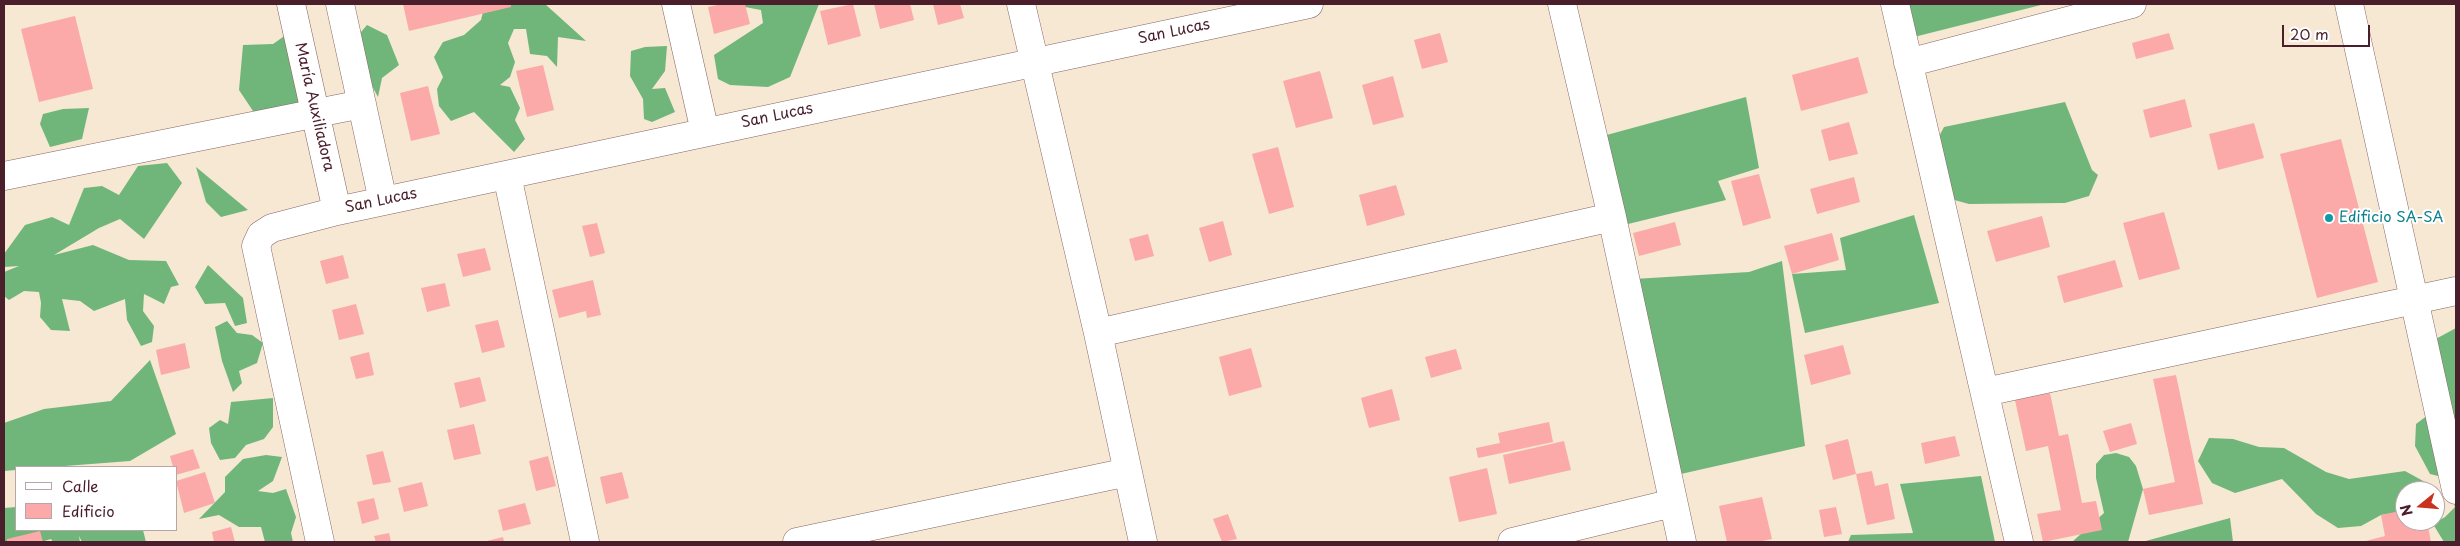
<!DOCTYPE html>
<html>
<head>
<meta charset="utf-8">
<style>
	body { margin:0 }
	#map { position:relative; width:2460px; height:546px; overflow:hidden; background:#f6e8d3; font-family:"Playpen Sans",sans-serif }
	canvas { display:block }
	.frame { position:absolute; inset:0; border:5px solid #4a1f2b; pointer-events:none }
	.legend { position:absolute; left:15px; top:466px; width:162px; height:65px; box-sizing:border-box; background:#fff; border:1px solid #b7a5aa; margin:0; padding:6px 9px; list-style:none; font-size:15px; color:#4a1f2b }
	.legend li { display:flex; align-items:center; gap:10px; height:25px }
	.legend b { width:25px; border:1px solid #b7a5aa }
	.north { position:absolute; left:2395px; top:481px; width:50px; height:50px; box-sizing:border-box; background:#fff; border:1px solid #b7a5aa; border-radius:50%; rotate:253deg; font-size:14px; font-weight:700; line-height:20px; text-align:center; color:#4a1f2b }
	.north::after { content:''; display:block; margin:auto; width:18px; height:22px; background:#c8321e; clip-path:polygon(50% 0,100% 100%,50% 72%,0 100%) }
	.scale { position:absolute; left:2282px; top:25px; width:88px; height:22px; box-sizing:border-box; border:2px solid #4a1f2b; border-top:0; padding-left:6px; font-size:15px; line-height:18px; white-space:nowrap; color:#4a1f2b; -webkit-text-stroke:4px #fff; paint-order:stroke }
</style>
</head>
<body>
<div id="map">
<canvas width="2460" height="546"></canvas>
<div class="frame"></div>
<ul class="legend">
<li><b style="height:6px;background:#fff"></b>Calle</li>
<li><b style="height:14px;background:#fbaaa9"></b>Edificio</li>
</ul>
<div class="north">N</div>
<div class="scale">20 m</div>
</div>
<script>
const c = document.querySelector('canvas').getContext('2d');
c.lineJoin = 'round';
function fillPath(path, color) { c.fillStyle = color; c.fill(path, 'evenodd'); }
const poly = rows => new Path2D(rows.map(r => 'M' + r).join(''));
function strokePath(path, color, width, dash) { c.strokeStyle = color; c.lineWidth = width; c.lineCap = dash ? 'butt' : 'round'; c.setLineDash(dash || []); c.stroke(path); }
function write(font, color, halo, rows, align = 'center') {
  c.font = font + ' "Playpen Sans",sans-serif'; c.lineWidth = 4; c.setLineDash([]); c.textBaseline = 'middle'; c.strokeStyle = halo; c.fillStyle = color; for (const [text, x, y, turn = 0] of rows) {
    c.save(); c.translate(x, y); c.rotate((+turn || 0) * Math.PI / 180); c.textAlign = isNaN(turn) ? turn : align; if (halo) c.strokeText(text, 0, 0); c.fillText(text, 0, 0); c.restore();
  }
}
fillPath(poly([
	[485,4,545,4,586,41,558,37,557,67,547,56,530,54,526,29,514,29,508,43,515,62,510,77,500,85,510,87,520,108,515,120,525,139,514,152,474,112,451,121,439,106,437,89,443,77,434,57,443,42,464,35,481,20],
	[729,4,819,4,790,77,768,87,730,85,718,79,714,55,763,23,761,10],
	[1909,4,2045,4,1914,37],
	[367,25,387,35,399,65,382,78,378,97,350,45],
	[293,30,321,109,255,114,239,90,243,45,273,44],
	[667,46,665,71,652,89,665,88,675,112,652,122,644,119,643,99,630,76,631,51,645,47],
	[1746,97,1759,168,1718,181,1726,200,1624,225,1603,136],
	[2065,102,2092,170,2098,175,2089,196,2065,203,1969,204,1947,198,1932,150,1944,127],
	[89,108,82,139,50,147,40,124,43,114,63,109],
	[167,163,182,183,144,239,120,219,99,228,54,255,93,245,129,260,166,261,179,285,171,287,164,304,144,294,143,311,154,326,152,342,141,346,127,320,125,299,94,311,80,301,62,299,70,331,51,330,40,317,41,303,39,292,24,291,9,300,4,296,4,272,19,266,4,267,4,254,25,225,52,217,69,225,84,188,102,186,119,195,138,166],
	[196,167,248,210,221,217,206,202],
	[1914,215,1939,303,1805,333,1792,274,1846,270,1840,238],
	[1782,261,1805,446,1672,476,1634,279,1749,272],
	[208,265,243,298,247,323,235,326,225,303,205,304,195,287],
	[227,321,237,333,252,335,263,343,257,363,239,371,242,383,233,392,222,361,215,327],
	[2456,328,2456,542,2444,542,2433,524,2445,517,2455,507,2446,478,2430,474,2415,446,2416,424,2428,415,2432,341],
	[150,360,176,434,130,461,52,467,16,467,16,470,4,471,4,423,44,409,111,401],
	[273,398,273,427,264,439,246,445,235,458,220,460,211,443,209,428,220,420,228,424,231,402],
	[2209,438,2233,439,2259,447,2284,448,2326,472,2349,479,2405,471,2425,482,2425,491,2405,491,2405,511,2381,515,2361,526,2338,528,2316,514,2282,479,2235,493,2212,483,2198,461],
	[2116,453,2129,457,2136,466,2143,489,2128,542,2072,542,2104,513,2096,478,2096,464,2104,455],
	[266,455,282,457,273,481,258,491,273,493,286,489,296,517,291,533,293,542,265,542,261,527,239,527,219,515,199,519,225,492,225,477,243,459],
	[1981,476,1995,542,1848,542,1851,535,1913,533,1900,484],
	[16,507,16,530,143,530,146,542,82,542,79,536,80,542,53,542,51,539,41,542,4,542,4,508],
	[2230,518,2233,542,2142,542]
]), '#70b67a');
fillPath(poly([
	[403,4,511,4,511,7,409,31],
	[722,4,745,4,750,24,714,34,708,7],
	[853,4,861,36,828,45,820,11],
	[874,4,910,4,914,20,880,29],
	[933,4,960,4,964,18,938,25],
	[75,16,93,89,39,102,21,29],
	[1440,33,1448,62,1422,69,1414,40],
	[2169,33,2174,49,2136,59,2132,43],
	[1858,57,1868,93,1801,111,1792,75],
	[543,65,554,110,527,117,516,71],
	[1320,71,1333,118,1296,128,1283,81],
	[1393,76,1404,117,1373,125,1362,85],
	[428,86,440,134,411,141,400,93],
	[2185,99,2192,127,2150,138,2143,110],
	[1849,122,1858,154,1829,161,1821,130],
	[2254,123,2264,158,2218,170,2209,134],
	[2341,139,2378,282,2317,298,2280,154],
	[1278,147,1294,207,1269,214,1252,154],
	[1759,174,1771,218,1743,226,1731,181],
	[1854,177,1860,202,1817,214,1810,189],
	[1396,185,1405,215,1367,226,1359,195],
	[2164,212,2180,269,2139,280,2123,223],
	[2042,216,2050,247,1996,262,1987,231],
	[1223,221,1232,255,1209,262,1199,228],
	[1675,222,1681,245,1639,256,1633,233],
	[597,223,605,253,590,257,582,226],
	[1832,233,1839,260,1792,274,1784,246],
	[1148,234,1154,256,1135,261,1129,239],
	[485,248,491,270,463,277,457,254],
	[343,255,349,278,326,284,320,261],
	[2115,260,2123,287,2064,303,2057,276],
	[593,280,601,315,587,318,586,311,559,318,552,290],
	[445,283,450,306,427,312,421,288],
	[356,304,364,334,339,340,332,310],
	[498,320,505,347,482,353,475,325],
	[185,343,190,368,161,375,156,350],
	[1843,345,1851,374,1811,385,1804,355],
	[1251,348,1262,387,1229,396,1219,357],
	[1456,349,1462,369,1431,378,1425,357],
	[369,352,374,375,356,379,350,357],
	[2176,375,2203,504,2149,515,2143,489,2175,482,2153,379],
	[480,377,486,401,460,408,454,383],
	[1392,389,1400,420,1369,428,1361,398],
	[2050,393,2059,436,2068,434,2082,503,2096,501,2102,530,2043,542,2037,514,2061,510,2048,446,2026,451,2015,400],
	[1549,422,1553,442,1478,458,1476,448,1500,443,1498,433],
	[2131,423,2137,444,2110,452,2103,431],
	[474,424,481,454,454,460,447,430],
	[1955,436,1960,456,1925,464,1921,443],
	[1848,439,1856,474,1872,471,1875,486,1888,483,1895,519,1867,525,1856,474,1833,480,1825,445],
	[1564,441,1571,470,1509,484,1503,455],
	[193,449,200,468,176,475,176,467,173,467,170,456],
	[383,451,391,482,373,485,366,455],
	[548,456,556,486,536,491,529,461],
	[1487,468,1497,514,1459,522,1449,477],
	[205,472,215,503,184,513,176,481],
	[622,472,629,498,606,504,600,477],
	[422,482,428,506,404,512,398,488],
	[1762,497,1772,539,1758,542,1727,542,1719,506],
	[374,498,379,519,362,524,357,502],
	[525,503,531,524,503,531,498,510],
	[1836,507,1842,534,1824,537,1819,510],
	[2405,510,2405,521,2427,521,2431,542,2362,542,2385,536,2381,515],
	[1228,514,1237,539,1222,542,1213,519],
	[231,527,235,542,214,542,212,532],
	[40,531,43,542,7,542,7,539],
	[389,533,391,542,376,542,374,536],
	[503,537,504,542,483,542]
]), '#fbaaa9');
const minor = poly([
	[291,4,337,211],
	[340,4,383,201],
	[676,4,705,132],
	[1021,4,1098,333,1143,542],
	[1562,4,1612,217,1682,542],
	[1895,4,2019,542],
	[1908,63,2132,4],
	[507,175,585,542],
	[4,176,362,104],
	[1098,333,1612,217],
	[1985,392,2456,291],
	[320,542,256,246,261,235,272,228,337,211,1309,4],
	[797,542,1128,472],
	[1512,542,1673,503]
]);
const tertiary = poly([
	[2349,4,2456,490]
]);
strokePath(minor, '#866566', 29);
strokePath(tertiary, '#866566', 29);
strokePath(minor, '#fff', 28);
strokePath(tertiary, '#fff', 28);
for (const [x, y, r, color] of [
	[2329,218,5,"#0f9aa8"]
]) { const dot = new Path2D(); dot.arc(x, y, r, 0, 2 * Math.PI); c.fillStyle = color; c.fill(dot); strokePath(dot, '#fff', 2); }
write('15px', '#4a1f2b', '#fff', [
	["San Lucas",1174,32,-12],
	["María Auxiliadora",314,107,77],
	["San Lucas",777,116,-12],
	["San Lucas",381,201,-12]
]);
write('15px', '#0d838f', '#fff', [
	["Edificio SA-SA",2339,218]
], 'left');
</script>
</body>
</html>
